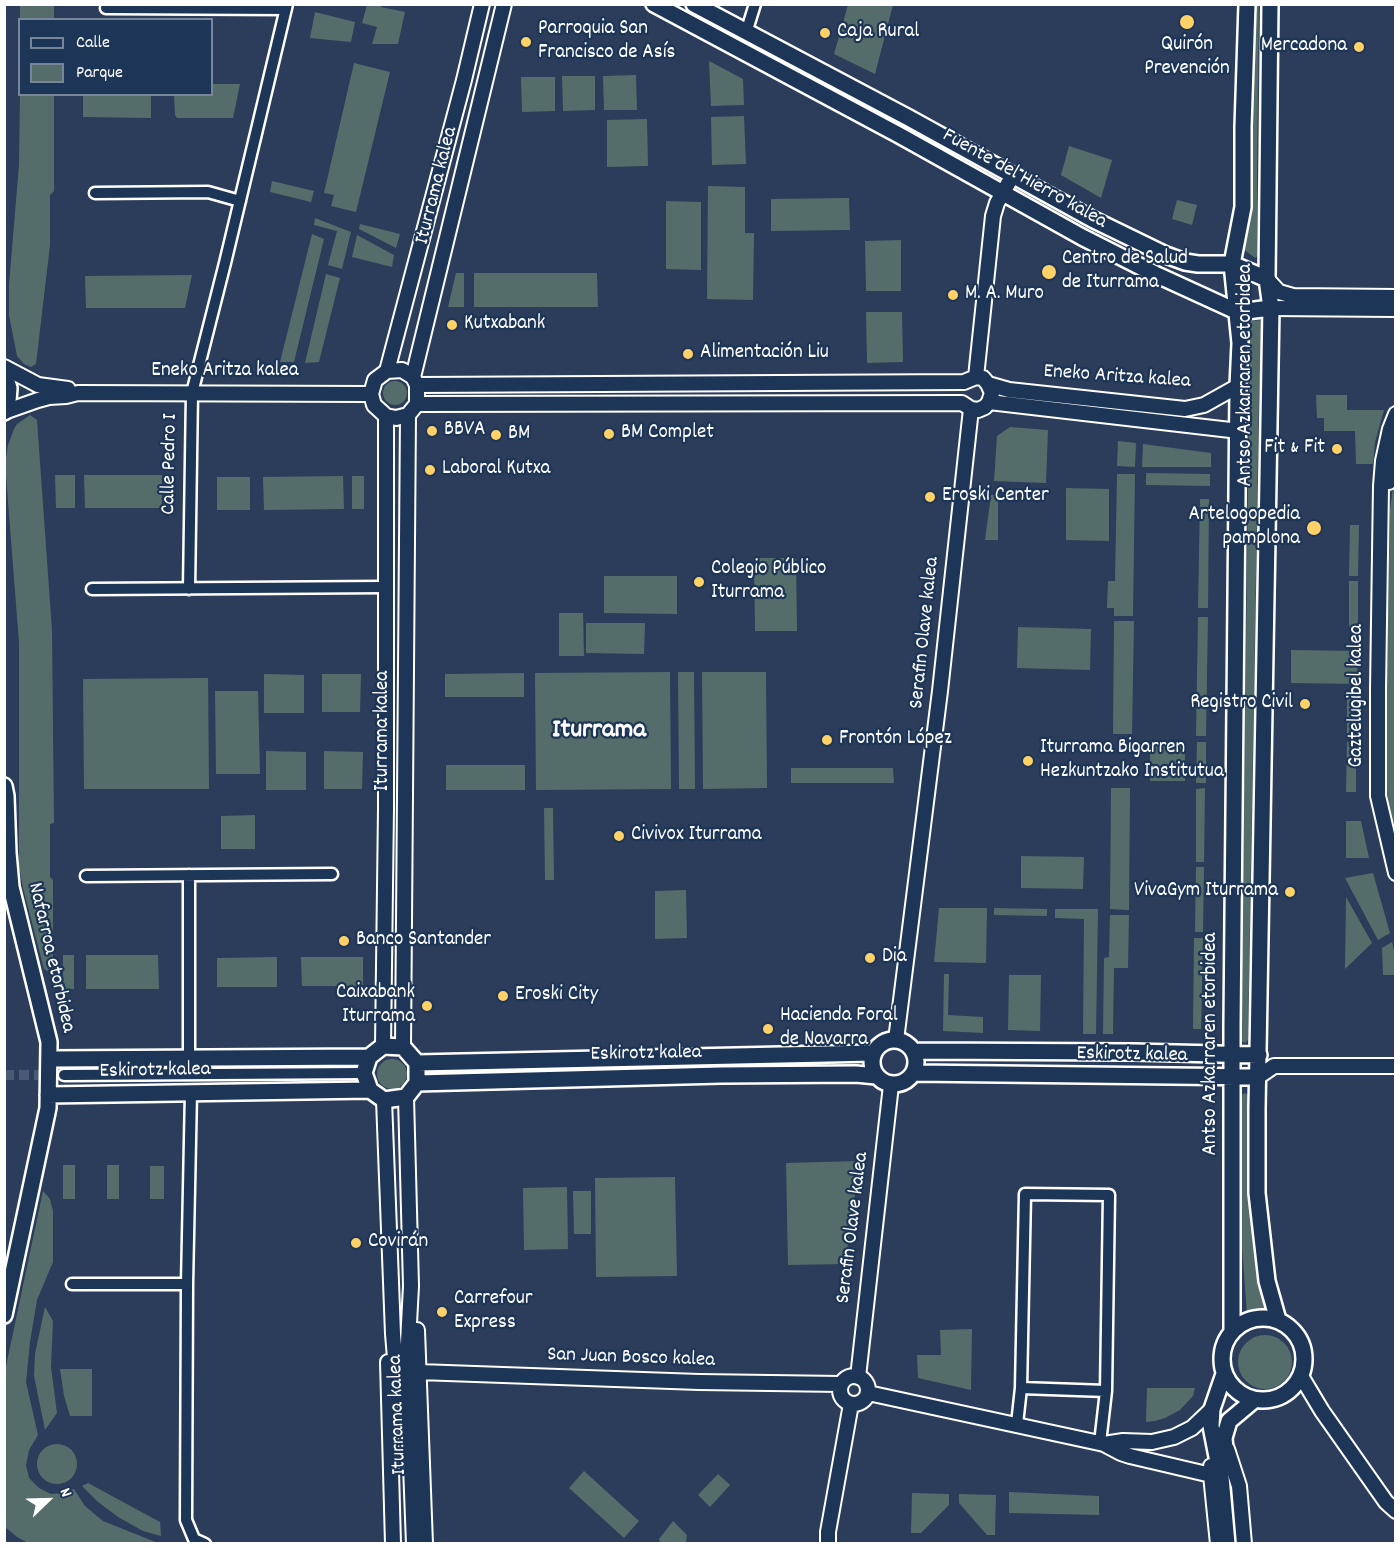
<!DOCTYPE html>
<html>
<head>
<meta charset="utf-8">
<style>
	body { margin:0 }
	#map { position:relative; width:1400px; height:1548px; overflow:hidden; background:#2b3d5b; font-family:Dekko,sans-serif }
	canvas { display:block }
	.frame { position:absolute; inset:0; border:6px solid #fff; pointer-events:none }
	.legend { position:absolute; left:18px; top:18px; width:195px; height:78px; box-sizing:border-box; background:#1d3557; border:2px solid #77869a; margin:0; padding:8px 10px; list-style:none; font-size:18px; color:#fff }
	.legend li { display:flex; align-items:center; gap:12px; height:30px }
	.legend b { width:30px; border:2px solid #77869a }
	.north { position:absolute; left:18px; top:1470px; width:60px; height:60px; -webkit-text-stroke:4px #1d3557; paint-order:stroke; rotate:67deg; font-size:16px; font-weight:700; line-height:24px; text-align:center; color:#fff }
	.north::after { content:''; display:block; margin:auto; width:21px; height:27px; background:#fff; clip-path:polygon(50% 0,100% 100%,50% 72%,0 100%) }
</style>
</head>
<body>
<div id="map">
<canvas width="1400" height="1548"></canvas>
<div class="frame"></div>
<ul class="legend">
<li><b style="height:8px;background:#1d3557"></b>Calle</li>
<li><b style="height:16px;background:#546d6a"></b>Parque</li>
</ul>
<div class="north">N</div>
</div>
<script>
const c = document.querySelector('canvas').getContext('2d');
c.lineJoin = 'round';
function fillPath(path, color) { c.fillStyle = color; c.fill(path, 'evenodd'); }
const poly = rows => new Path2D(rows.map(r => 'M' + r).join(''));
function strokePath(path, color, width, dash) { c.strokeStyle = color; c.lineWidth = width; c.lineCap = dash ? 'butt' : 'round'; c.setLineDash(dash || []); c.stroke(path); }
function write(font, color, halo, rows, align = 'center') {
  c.font = font + ' Dekko,sans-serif'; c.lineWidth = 4.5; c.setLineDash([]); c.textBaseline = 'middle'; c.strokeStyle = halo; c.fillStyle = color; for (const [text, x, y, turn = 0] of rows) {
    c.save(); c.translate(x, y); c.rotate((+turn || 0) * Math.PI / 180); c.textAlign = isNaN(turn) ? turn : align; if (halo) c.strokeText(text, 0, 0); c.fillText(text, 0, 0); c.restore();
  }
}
fillPath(poly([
	[20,5,54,5,54,19,20,19],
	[367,5,381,5,381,7,405,12,398,44,372,44,377,27,362,23],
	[848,5,893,5,875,74,834,54],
	[1254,5,1259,5,1257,176,1258,256,1255,258,1243,249,1250,220,1251,189],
	[315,12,355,22,351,42,310,38],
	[709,61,743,79,744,105,711,106],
	[354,63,390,72,356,212,331,206,334,195,324,193],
	[636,75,637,110,604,110,603,76],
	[562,76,595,76,595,110,563,111],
	[521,77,555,77,555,111,522,112],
	[212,84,240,84,233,118,177,118,175,115,174,95,212,94],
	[20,95,54,95,54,191,50,195,50,245,36,364,31,367,24,364,17,356,9,315,9,285,19,165],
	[83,95,151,95,151,118,83,117],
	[744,116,746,164,712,165,711,117],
	[647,119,648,166,607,167,607,120],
	[1069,146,1112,160,1101,198,1061,175],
	[272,181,314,191,311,202,270,192],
	[708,186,745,187,745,233,754,233,753,300,707,299],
	[849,198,850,230,771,231,771,199],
	[1177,200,1197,205,1192,225,1172,219],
	[666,201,701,202,701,270,666,269],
	[315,218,351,232,342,269,328,265,337,231,314,225],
	[360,224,400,234,396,248,359,229],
	[312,234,324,239,294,362,280,362],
	[357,235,394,255,392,267,352,257],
	[901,240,901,291,866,291,865,241],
	[456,273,464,273,464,307,448,307],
	[474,273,597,273,598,307,474,307],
	[326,274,340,278,319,362,305,363],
	[192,275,185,308,86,308,85,276],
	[866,312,902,312,903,362,867,363],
	[1263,320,1259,395,1248,1040,1245,1043,1241,1041,1250,321],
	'383 393a12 12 0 1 1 24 0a12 12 0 1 1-24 0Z',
	[1316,395,1347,395,1347,410,1384,410,1375,442,1373,464,1356,464,1355,431,1324,431,1324,418,1317,418],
	[30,415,37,420,52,630,54,823,50,824,50,877,53,880,53,960,48,971,44,969,23,888,19,866,19,643,5,463,8,445,14,429,17,424],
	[1010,427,1048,430,1046,483,994,481,997,436],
	[1118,441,1136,443,1135,467,1117,466],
	[1143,444,1211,453,1211,467,1142,467],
	[1395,472,1395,839,1389,814,1386,779,1386,715,1390,510],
	[1146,473,1210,474,1210,486,1146,485],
	[1117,474,1135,474,1133,616,1114,616,1114,608,1107,608,1108,581,1115,581],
	[55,475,75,475,75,508,56,508],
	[84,475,162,475,162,508,85,508],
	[343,476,344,509,264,510,263,477],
	[352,476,364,476,364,509,352,509],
	[217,477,250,477,250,510,217,510],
	[1066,488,1109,489,1109,541,1066,540],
	[991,495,998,495,998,540,985,540],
	[1200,499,1209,499,1208,608,1198,608],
	[1350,525,1359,525,1358,576,1349,576],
	[754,558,796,558,797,631,755,631],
	[604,576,677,576,677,614,604,613],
	[1349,581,1358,581,1358,632,1349,632],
	[559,613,583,613,584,656,559,656],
	[1198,617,1208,617,1206,736,1196,736],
	[1114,621,1134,621,1132,734,1113,734],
	[586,623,645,623,644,654,586,653],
	[1018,627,1091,629,1090,670,1017,668],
	[1291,650,1358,651,1357,684,1291,683],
	[670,672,671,789,536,790,535,673],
	[678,672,694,672,695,789,679,789],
	[702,672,766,672,767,788,703,789],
	[524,673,524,697,445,697,445,674],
	[264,674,304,675,304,713,264,713],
	[322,674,361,674,360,712,322,712],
	[208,678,209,789,84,789,83,679],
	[258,691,260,774,216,774,215,691],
	[1347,698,1356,698,1356,737,1347,737],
	[1197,742,1206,742,1206,783,1196,783],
	[1347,742,1356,742,1356,792,1346,792],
	[1150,745,1185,745,1185,781,1150,781],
	[266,751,306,752,306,790,266,790],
	[324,751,363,752,362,789,324,789],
	[446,765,525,765,525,790,446,790],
	[791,768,893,768,894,783,791,783],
	[1111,788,1130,788,1129,910,1110,909],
	[1205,788,1204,862,1196,862,1196,789],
	[544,808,553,808,554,880,545,880],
	[255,815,255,849,221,849,221,816],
	[1346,821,1361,821,1369,858,1346,858],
	[1021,856,1084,857,1083,889,1021,888],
	[1196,867,1204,867,1203,932,1195,932],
	[1373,873,1390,933,1378,940,1345,878],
	[686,890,687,938,655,939,655,891],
	[1346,897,1372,943,1345,969],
	[939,908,987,908,986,963,934,962],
	[994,908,1047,909,1047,916,994,915],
	[1055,909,1098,909,1096,1034,1083,1034,1084,919,1055,918],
	[1110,915,1129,915,1128,968,1114,968,1113,1034,1103,1034,1104,958,1109,957],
	[1194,938,1203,938,1201,1029,1193,1029],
	[1392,942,1395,955,1395,975,1383,975,1382,948],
	[63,955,74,955,74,989,63,989],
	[86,955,158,955,159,989,86,989],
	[277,957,277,987,217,987,217,958],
	[301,957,363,957,363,986,302,986],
	[944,974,949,974,948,1015,983,1017,983,1033,943,1031],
	[1009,975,1041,975,1040,1031,1008,1030],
	'377 1074a15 15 0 1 1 30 0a15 15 0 1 1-30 0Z',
	[1245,1093,1248,1095,1247,1188,1261,1283,1269,1312,1259,1311,1247,1315,1238,1191,1241,1095],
	[860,1161,845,1264,788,1265,786,1163],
	[63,1165,75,1165,75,1199,63,1199],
	[107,1165,119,1165,119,1199,107,1199],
	[150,1166,164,1166,164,1199,150,1199],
	[675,1177,677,1276,596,1277,595,1178],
	[567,1187,568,1249,524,1250,523,1188],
	[43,1191,50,1199,53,1211,53,1262,37,1300,30,1342,26,1382,38,1435,29,1450,26,1465,29,1478,39,1488,51,1494,62,1493,74,1489,85,1506,103,1521,158,1543,28,1543,17,1537,5,1527,5,1371],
	[573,1191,591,1191,591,1234,574,1234],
	[45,1307,53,1321,51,1367,57,1413,45,1430,34,1376,35,1354],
	[972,1329,971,1390,918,1378,917,1355,941,1355,940,1330],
	'1238 1362a27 27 0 1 1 54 0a27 27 0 1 1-54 0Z',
	[60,1369,92,1369,92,1416,70,1416,64,1396],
	[1147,1388,1195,1388,1193,1396,1180,1410,1165,1418,1155,1421,1146,1422],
	'37 1464a20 20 0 1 1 40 0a20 20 0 1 1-40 0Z',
	[584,1471,639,1521,624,1538,569,1488],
	[718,1474,730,1485,710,1507,698,1495],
	[88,1483,160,1522,161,1536,143,1531,118,1517,98,1502,82,1486],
	[1009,1492,1099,1496,1099,1515,1009,1513],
	[912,1493,949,1494,949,1505,921,1533,911,1533],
	[959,1494,996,1495,995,1535,987,1535,959,1503],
	[673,1521,687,1535,686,1543,660,1542,659,1539]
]), '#546d6a');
strokePath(poly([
	[4,1075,64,1075]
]), '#4b5a74', 10, [10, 5]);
const minor = poly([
	[106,8,286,9],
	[746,33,755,4],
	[95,193,208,192,240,201],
	[92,589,386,587],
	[189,589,192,393,225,263,287,4],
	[189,875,189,1058],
	[86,876,332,874],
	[64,1075,364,1073],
	[191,1092,187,1284,186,1520,194,1539,205,1544],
	[72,1284,187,1284],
	[1021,1388,1106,1391],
	[1017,1424,1021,1388,1025,1194,1109,1195,1106,1391,1100,1443]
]);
const tertiary = poly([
	[1267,279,1279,292,1293,296,1396,297],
	[1271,308,1396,309],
	[4,367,38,385,68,389],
	[402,370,413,377,417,385,417,404,408,415,396,418,386,416,374,405,371,394,375,380,387,371,402,370],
	[387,371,464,80,482,4],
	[413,377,504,4],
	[976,377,993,216,997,203,1013,175],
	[988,384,1009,390,1185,409,1204,405,1238,386],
	[417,385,964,382,976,377,983,378,988,384,992,393,989,402,985,407,978,410,971,409,962,403,417,404],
	[989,402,1239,431],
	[4,412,38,400,49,397,66,396,78,393,371,394],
	[1396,414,1390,429,1383,461,1381,486,1378,689,1378,796,1396,873],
	[1389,482,1396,451],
	[896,1040,940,691,971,409],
	[383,1046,386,808,386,416],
	[403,1047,408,415],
	[1258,1077,1274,1066,1396,1066],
	[406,1097,411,1286,407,1361,414,1544],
	[384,1100,393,1334,396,1370,400,1386,400,1400],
	[417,1330,425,1544],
	[388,1362,393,1544],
	[419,1372,699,1382,841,1384],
	'840 1390a14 14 0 1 1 28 0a14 14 0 1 1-28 0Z',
	[1301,1376,1322,1411,1386,1502,1396,1511],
	[858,1377,891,1085],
	[868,1393,1104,1444,1123,1441,1152,1442,1174,1437,1192,1428,1212,1409],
	[1104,1444,1121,1453,1130,1456,1211,1475],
	[1227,1449,1239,1486,1244,1544],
	[1211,1466,1211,1475,1218,1544],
	[828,1544,828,1532,851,1404]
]);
const secondary = poly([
	[654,4,899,135,1082,237,1155,274,1238,312,1271,308],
	[694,4,909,118,1092,219,1166,255,1185,262,1198,264,1232,264,1267,279],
	[1270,4,1267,279,1271,308,1257,1108,1257,1193,1267,1281,1278,1320],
	[4,372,9,388,8,401,4,412],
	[4,786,6,796,8,853,11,887,49,1042,48,1108,4,1315],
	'872 1062a22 22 0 1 1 44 0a22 22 0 1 1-44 0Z',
	[383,1046,403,1047,417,1063,417,1083,406,1097,384,1100,370,1090,364,1073,369,1057,383,1046],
	[914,1051,1133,1052,1259,1055],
	[49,1059,369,1057],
	[417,1063,873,1053],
	[914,1073,1258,1077],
	[417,1083,721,1075,856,1074,876,1076],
	[48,1095,370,1090],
	'1222 1359a41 41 0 1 1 82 0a41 41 0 1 1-82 0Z',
	[1232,1330,1232,1025,1238,386,1240,343,1232,264,1243,207,1243,127,1247,4],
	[1224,1374,1212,1409,1211,1426,1221,1477,1227,1544],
	[1226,1460,1224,1438,1229,1421,1254,1400]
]);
strokePath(minor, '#fff', 15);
strokePath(tertiary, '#fff', 18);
strokePath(secondary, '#fff', 20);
strokePath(minor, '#1d3557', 10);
strokePath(tertiary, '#1d3557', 14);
strokePath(secondary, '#1d3557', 15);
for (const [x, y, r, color] of [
	[1187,22,8,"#ffd166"],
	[825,33,6,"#ffd166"],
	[526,42,6,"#ffd166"],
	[1359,47,6,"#ffd166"],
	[1049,272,8,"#ffd166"],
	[953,295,6,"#ffd166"],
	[452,325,6,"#ffd166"],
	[688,354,6,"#ffd166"],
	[432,431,6,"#ffd166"],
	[609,434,6,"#ffd166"],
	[496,435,6,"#ffd166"],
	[1337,449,6,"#ffd166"],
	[430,470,6,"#ffd166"],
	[930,497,6,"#ffd166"],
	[1314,528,8,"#ffd166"],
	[699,582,6,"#ffd166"],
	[1305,704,6,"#ffd166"],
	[827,740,6,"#ffd166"],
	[1028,761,6,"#ffd166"],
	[619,836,6,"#ffd166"],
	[1290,892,6,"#ffd166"],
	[344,941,6,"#ffd166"],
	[870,958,6,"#ffd166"],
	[503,996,6,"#ffd166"],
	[427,1006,6,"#ffd166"],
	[768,1029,6,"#ffd166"],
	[356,1243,6,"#ffd166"],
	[442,1312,6,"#ffd166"]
]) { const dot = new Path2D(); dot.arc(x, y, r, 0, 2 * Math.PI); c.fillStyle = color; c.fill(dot); strokePath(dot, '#1d3557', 2); }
write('21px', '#fff', '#1d3557', [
	["Parroquia San",538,30],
	["Francisco de Asís",538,54],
	["Caja Rural",837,33],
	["Quirón",1187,46,"center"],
	["Prevención",1187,70,"center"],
	["Mercadona",1347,47,"right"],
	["Centro de Salud",1062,260],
	["de Iturrama",1062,284],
	["M. A. Muro",965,295],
	["Kutxabank",464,325],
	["Alimentación Liu",700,354],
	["BBVA",444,431],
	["BM Complet",621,434],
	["BM",508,435],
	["Fit & Fit",1325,449,"right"],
	["Laboral Kutxa",442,470],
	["Eroski Center",942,497],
	["Artelogopedia",1300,516,"right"],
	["pamplona",1300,540,"right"],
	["Colegio Público",711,570],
	["Iturrama",711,594],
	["Registro Civil",1293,704,"right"],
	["Frontón López",839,740],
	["Iturrama Bigarren",1040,749],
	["Hezkuntzako Institutua",1040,773],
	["Civivox Iturrama",631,836],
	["VivaGym Iturrama",1278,892,"right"],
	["Banco Santander",356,941],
	["Dia",882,958],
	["Caixabank",415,994,"right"],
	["Iturrama",415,1018,"right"],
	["Eroski City",515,996],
	["Hacienda Foral",780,1017],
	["de Navarra",780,1041],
	["Covirán",368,1243],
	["Carrefour",454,1300],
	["Express",454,1324]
], 'left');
write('21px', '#fff', '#1d3557', [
	["Fuente del Hierro kalea",1024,180,29],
	["Iturrama kalea",438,186,-76],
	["Eneko Aritza kalea",225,372],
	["Antso Azkarraren etorbidea",1247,375,-90],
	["Eneko Aritza kalea",1117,378,4],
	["Calle Pedro I",171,464,-89],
	["Serafin Olave kalea",926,633,-84],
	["Gaztelugibel kalea",1358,696,-90],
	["Iturrama kalea",384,731,-90],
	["Nafarroa etorbidea",50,958,77],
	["Antso Azkarraren etorbidea",1212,1044,-90],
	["Eskirotz kalea",646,1055,-1],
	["Eskirotz kalea",1132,1056,1],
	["Eskirotz kalea",155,1072,-1],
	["Serafin Olave kalea",854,1228,-83],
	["San Juan Bosco kalea",631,1359,2],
	["Iturrama kalea",399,1415,-92]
]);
write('bold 27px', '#fff', '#1d3557', [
	["Iturrama",599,732]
]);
</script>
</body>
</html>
